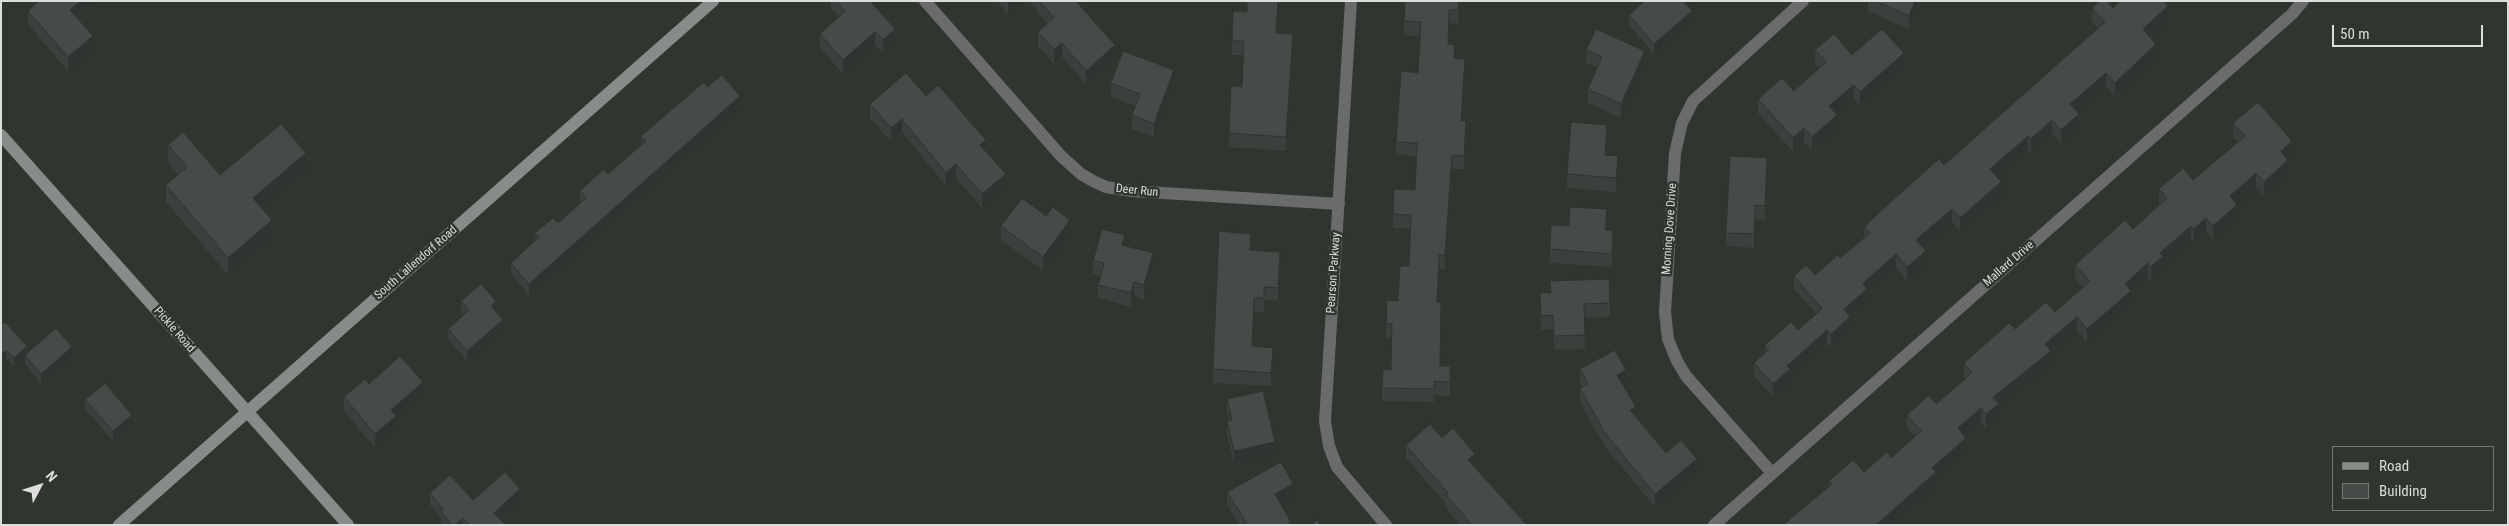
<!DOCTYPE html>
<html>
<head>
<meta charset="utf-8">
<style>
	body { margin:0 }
	#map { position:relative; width:2509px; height:526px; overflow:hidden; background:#303530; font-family:"Roboto Condensed",sans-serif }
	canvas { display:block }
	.frame { position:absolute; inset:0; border:2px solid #dbdedb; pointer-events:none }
	.legend { position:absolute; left:2332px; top:446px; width:162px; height:65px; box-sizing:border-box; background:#303530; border:1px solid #747974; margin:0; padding:6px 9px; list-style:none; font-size:15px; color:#dbdedb }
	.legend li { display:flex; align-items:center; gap:10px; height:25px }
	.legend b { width:25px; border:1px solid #747974 }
	.north { position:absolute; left:15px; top:461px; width:50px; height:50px; -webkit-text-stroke:4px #303530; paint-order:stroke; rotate:50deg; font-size:14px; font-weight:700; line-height:20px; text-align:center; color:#dbdedb }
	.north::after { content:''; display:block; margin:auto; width:18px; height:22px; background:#dbdedb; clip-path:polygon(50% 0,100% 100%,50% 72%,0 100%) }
	.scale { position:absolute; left:2332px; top:25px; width:151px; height:22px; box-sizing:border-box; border:2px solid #dbdedb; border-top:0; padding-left:6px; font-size:15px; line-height:18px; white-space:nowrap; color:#dbdedb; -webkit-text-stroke:4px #303530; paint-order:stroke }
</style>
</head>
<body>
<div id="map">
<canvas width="2509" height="526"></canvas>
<div class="frame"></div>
<ul class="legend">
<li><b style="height:6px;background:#878c88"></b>Road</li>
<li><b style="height:14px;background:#454b46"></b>Building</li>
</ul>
<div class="north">N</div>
<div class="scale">50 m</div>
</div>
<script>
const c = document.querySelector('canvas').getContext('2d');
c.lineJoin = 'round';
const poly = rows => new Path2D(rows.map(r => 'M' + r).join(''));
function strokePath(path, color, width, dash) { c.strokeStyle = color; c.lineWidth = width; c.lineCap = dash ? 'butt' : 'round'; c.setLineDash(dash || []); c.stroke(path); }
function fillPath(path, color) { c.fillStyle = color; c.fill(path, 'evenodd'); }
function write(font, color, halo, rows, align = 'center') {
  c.font = font + ' "Roboto Condensed",sans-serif'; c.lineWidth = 5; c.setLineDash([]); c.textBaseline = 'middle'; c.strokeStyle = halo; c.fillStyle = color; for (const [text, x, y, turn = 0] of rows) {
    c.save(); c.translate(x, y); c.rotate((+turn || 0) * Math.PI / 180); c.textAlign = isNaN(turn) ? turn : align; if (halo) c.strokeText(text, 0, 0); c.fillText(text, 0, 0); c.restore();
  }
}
strokePath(poly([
	[925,1,1061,156,1081,174,1093,181,1106,187,1131,191,1339,204],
	[1351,1,1325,421,1329,446,1337,467,1386,525],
	[1772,473,1686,376,1677,361,1668,339,1665,312,1675,153,1682,123,1693,101,1803,1],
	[1714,525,2292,14,2303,1]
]), '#696c6a', 12);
strokePath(poly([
	[1,135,348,525],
	[119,525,713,1]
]), '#878c88', 12);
fillPath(poly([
	[93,1,93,4,77,18,93,49,68,71,28,24,28,11],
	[831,1,870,1,895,43,883,53,875,45,843,74,820,48,820,34,839,17,831,8],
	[997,1,1024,1,1008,15],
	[1029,1,1076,1,1115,59,1086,84,1062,57,1054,64,1038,46,1038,32,1047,23],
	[1459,1,1458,24,1449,23,1448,44,1455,58,1465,72,1462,121,1466,135,1464,169,1452,169,1445,269,1439,269,1438,302,1440,366,1450,366,1450,396,1434,395,1434,402,1382,401,1383,369,1391,370,1392,338,1386,338,1386,324,1398,301,1409,266,1411,229,1393,228,1393,214,1415,190,1417,156,1396,155,1396,142,1418,73,1421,36,1404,35,1404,21],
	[1868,1,1921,1,1909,29,1868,11],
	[1671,2,1692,20,1654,54,1629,25,1629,15],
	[2092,8,2113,8,2168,19,2149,36,2156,58,2115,96,2106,86,2077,111,2079,127,2061,143,2052,133,2031,152,2028,149,1996,177,2001,196,1960,232,1952,222,1923,247,1926,264,1907,281,1896,268,1867,293,1867,302,1850,317,1850,330,1831,347,1827,343,1790,377,1790,383,1773,397,1754,376,1754,363,1765,353,1765,345,1798,330,1816,314,1794,289,1794,276,1815,275,1840,258,1864,237,1864,227,1944,165,2098,28,2092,21],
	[1247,12,1277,33,1293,48,1286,151,1229,147,1229,133,1242,87,1244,55,1232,55,1232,41],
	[1586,50,1645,64,1621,118,1588,103,1588,89,1597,68,1586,63],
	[1815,50,1852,55,1904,67,1860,106,1854,99,1836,114,1837,128,1812,150,1804,142,1793,152,1758,113,1758,99,1794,91,1819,68,1815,64],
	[1111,83,1174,83,1154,137,1132,129,1132,115,1136,106,1111,97],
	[707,87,740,108,529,295,511,274,511,263,535,241,535,233,558,223,580,203,580,191,608,174,641,145,641,136],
	[926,96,986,152,1006,188,982,208,956,178,946,186,902,132,891,142,870,118,870,104],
	[2233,123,2292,155,2288,159,2288,174,2264,195,2256,187,2236,204,2237,219,2213,240,2206,232,2194,242,2191,239,2163,264,2163,270,2151,280,2148,277,2131,292,2131,305,2087,342,2077,330,2051,353,2051,364,1999,407,1999,417,1986,428,1981,422,1965,436,1966,451,1936,478,1936,486,1891,525,1783,525,1829,486,1829,481,1864,472,1891,458,1915,437,1907,428,1907,415,1936,404,1965,379,1964,377,1964,363,2015,329,2055,312,2083,287,2075,278,2075,265,2133,229,2160,204,2159,203,2159,189,2193,180,2238,142,2233,137],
	[1607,139,1606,155,1618,170,1616,192,1567,188,1567,174],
	[168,145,220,175,306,170,261,208,272,237,228,275,166,202,166,185,179,175,168,162],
	[1767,172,1765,220,1755,219,1754,248,1726,246,1726,233],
	[1607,223,1606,230,1613,244,1612,267,1550,263,1550,249,1569,226],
	[1001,226,1070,233,1043,270,1001,240],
	[1125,246,1153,267,1144,299,1134,296,1131,307,1098,298,1098,285,1101,276,1093,274,1093,261],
	[1251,250,1280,266,1278,301,1264,300,1264,312,1254,311,1252,347,1273,361,1271,386,1213,383,1213,369],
	[1550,281,1610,303,1610,317,1584,318,1585,349,1554,350,1553,329,1541,330,1540,293,1550,293],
	[461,301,496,311,503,329,467,361,448,339,448,329,464,315,461,311],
	[1,323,27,353,72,357,41,384,25,364,25,356,14,366,6,358,1,363],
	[1580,369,1626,383,1623,385,1636,416,1666,453,1697,472,1655,507,1605,447,1580,402,1580,388,1582,387,1580,383],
	[369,384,423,396,396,419,396,430,375,448,344,411,344,397],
	[1227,399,1275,456,1234,465,1227,435,1227,421,1229,421,1227,413],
	[85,400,132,424,113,441,85,409],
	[1442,438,1475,467,1527,525,1460,525,1446,508,1446,504,1406,458,1406,445],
	[1227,492,1293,498,1281,504,1291,525,1239,525,1227,505],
	[430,493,473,500,520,501,500,519,505,525,442,525,441,523,441,517,430,505]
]), '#3b403c');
fillPath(poly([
	[80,1,93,1,93,4,70,23,70,10],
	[1008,1,1024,1,1008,15],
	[1278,1,1276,47,1276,33],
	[1915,1,1921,1,1909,29,1909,16],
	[2168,6,2168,19,2143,42,2143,29],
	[1692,11,1692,20,1654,54,1654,44],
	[895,29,895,43,883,53,883,40],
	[875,32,875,45,843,74,843,60],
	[1293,34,1293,48,1286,151,1286,137],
	[93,36,93,49,68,71,68,57],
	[1062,43,1062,57,1054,64,1054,50],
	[2156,44,2156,58,2115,96,2115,83],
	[1115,45,1115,59,1086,84,1086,71],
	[1645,51,1645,64,1621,118,1621,104],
	[1904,53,1904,67,1860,106,1860,92],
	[1465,59,1465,72,1461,134,1461,121],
	[1174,70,1174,83,1154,137,1154,124],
	[2106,73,2106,86,2070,117,2070,104],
	[1854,85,1854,99,1829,120,1829,106],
	[740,96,740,108,529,295,529,284],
	[2079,114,2079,127,2061,143,2061,130],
	[1837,115,1837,128,1812,150,1812,137],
	[902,119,902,132,891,142,891,128],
	[2052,120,2052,133,2031,152,2031,139],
	[1466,121,1466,135,1464,169,1464,156],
	[1607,125,1607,139,1605,169,1605,155],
	[1804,128,1804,142,1793,152,1793,138],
	[2028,136,2028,149,1990,182,1990,169],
	[986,140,986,153,980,145],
	[2292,141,2292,155,2281,165,2281,151],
	[306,153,306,170,253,215,253,198],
	[1452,155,1452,169,1445,269,1445,255],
	[1618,156,1618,170,1616,192,1616,178],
	[1767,158,1767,172,1765,220,1765,206],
	[2288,160,2288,174,2264,195,2264,182],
	[956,164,956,178,946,186,946,173],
	[2256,173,2256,187,2230,210,2230,196],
	[1006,174,1006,188,982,208,982,194],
	[2001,182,2001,196,1960,232,1960,218],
	[1755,205,1755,219,1754,248,1754,234],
	[2237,205,2237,219,2213,240,2213,226],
	[1952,209,1952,222,1916,253,1916,240],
	[2206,218,2206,232,2194,242,2194,229],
	[272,220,272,237,228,275,228,258],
	[1070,220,1070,233,1043,270,1043,257],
	[2191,226,2191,239,2163,264,2163,270,2151,280,2151,267,2160,253],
	[1613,231,1613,244,1612,267,1612,254],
	[1125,235,1125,249,1122,245],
	[1926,251,1926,264,1907,281,1907,267],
	[1280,252,1280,266,1278,301,1278,288],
	[1153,253,1153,267,1144,299,1144,285],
	[1896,254,1896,268,1867,293,1867,302,1850,317,1850,330,1831,347,1831,334,1844,309,1863,283],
	[1439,255,1439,269,1437,316,1437,302],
	[2148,263,2148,277,2131,292,2131,305,2087,342,2087,329,2125,284],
	[1134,282,1134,296,1131,307,1131,293],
	[1254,298,1254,311,1252,360,1252,346],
	[496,301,496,311,491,315,491,306],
	[2077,317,2077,330,2051,353,2051,364,1999,407,1999,417,1986,428,1986,414,1993,397,2045,344],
	[503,320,503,329,467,361,467,351],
	[1827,330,1827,343,1790,377,1790,383,1773,397,1773,384,1787,366],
	[27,346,27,354,14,366,14,358],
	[72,347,72,357,41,384,41,374],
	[1273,348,1273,361,1271,386,1271,373],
	[6,350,6,358,1,363,1,355],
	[1626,370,1626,383,1617,388,1617,375],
	[423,382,423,396,396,419,396,430,375,448,375,434,391,410],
	[1636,407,1636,421,1630,410],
	[1981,408,1981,422,1958,442,1958,428],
	[132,415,132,424,113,441,113,431],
	[1966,438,1966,451,1936,478,1936,486,1891,525,1876,525,1932,468],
	[1275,442,1275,456,1234,465,1234,451],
	[1475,454,1475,467,1468,460],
	[1697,459,1697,472,1655,507,1655,494],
	[1293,484,1293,498,1275,507,1275,494],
	[520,489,520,501,494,524,494,513],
	[463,518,463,525,455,525]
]), '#303431');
const building = poly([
	[39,1,80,1,70,10,93,36,68,57,28,11,39,1],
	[837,1,870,1,895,29,883,40,875,32,843,60,820,34,845,11,837,1],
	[1040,1,1076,1,1115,45,1086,71,1062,43,1054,50,1038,32,1054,18,1040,1],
	[1247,1,1278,1,1276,33,1293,34,1286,137,1229,133,1231,86,1242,87,1244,41,1232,41,1233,11,1247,12,1247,1],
	[1405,1,1458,1,1458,10,1449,10,1448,44,1455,45,1454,58,1465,59,1461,121,1466,121,1464,156,1452,155,1445,255,1439,255,1437,302,1441,303,1440,366,1450,366,1450,382,1434,381,1434,389,1382,388,1383,369,1391,370,1392,324,1386,324,1387,300,1398,301,1400,266,1409,266,1411,215,1393,214,1394,189,1415,190,1417,143,1396,142,1401,71,1418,73,1421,22,1404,21,1405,1],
	[1645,1,1670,1,1671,2,1673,1,1683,1,1692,11,1654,44,1629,15,1645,1],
	[1876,1,1915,1,1909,16,1876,1],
	[2099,1,2107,1,2113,8,2120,1,2164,1,2168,6,2143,29,2156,44,2115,83,2106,73,2070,104,2079,114,2061,130,2052,120,2031,139,2028,136,1990,169,2001,182,1960,218,1952,209,1916,240,1926,251,1907,267,1896,254,1863,283,1867,289,1844,309,1850,317,1831,334,1827,330,1787,366,1790,369,1773,384,1754,363,1769,349,1765,345,1791,322,1798,330,1822,309,1794,276,1806,265,1815,275,1838,255,1840,258,1870,233,1864,227,1895,198,1939,159,1944,165,2105,22,2092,8,2099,1],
	[1596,29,1645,51,1621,104,1588,89,1602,57,1586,50,1596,29],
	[1882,29,1904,53,1860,92,1854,85,1829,106,1837,115,1812,137,1804,128,1793,138,1758,99,1782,78,1794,91,1826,62,1815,50,1834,34,1852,55,1882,29],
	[1123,51,1174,70,1154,124,1132,115,1140,94,1111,83,1123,51],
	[906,73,926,96,938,85,986,140,980,145,1006,174,982,194,956,164,946,173,902,119,891,128,870,104,906,73],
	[722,75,740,96,529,284,511,263,539,237,535,233,553,218,558,223,586,198,580,191,604,169,608,174,646,141,641,136,704,82,707,87,722,75],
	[2258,102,2292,141,2281,151,2288,160,2264,182,2256,173,2230,196,2237,205,2213,226,2206,218,2194,229,2191,226,2160,253,2163,256,2151,267,2148,263,2125,284,2131,291,2087,329,2077,317,2045,344,2051,351,1993,397,1999,404,1986,414,1981,408,1958,428,1966,438,1932,468,1936,472,1876,525,1783,525,1832,484,1829,481,1853,460,1864,472,1887,452,1891,458,1921,431,1907,415,1929,395,1936,404,1972,373,1964,363,2009,323,2015,329,2046,302,2055,312,2090,281,2075,265,2125,220,2133,229,2167,198,2159,189,2183,168,2193,180,2245,136,2233,123,2258,102],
	[1571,122,1607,125,1605,155,1618,156,1616,178,1567,174,1571,122],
	[281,124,306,153,253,198,272,220,228,258,166,185,187,167,168,145,183,132,220,175,281,124],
	[1730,156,1767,158,1765,206,1755,205,1754,234,1726,233,1730,156],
	[1022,198,1046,216,1053,207,1070,220,1043,257,1001,226,1022,198],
	[1570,207,1607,209,1605,230,1613,231,1612,254,1550,249,1551,225,1569,226,1570,207],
	[1102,229,1125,235,1122,245,1153,253,1144,285,1134,282,1131,293,1098,285,1104,263,1093,261,1102,229],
	[1219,231,1251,234,1250,250,1280,252,1278,288,1264,287,1264,298,1254,298,1252,346,1273,348,1271,373,1213,369,1219,231],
	[1609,279,1610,303,1584,304,1585,335,1554,336,1553,315,1541,316,1540,293,1551,293,1550,281,1609,279],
	[481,284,496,301,491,306,503,320,467,351,448,329,469,310,461,301,481,284],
	[5,322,27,346,14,358,6,350,1,355,1,323,3,324,5,322],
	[56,328,72,347,41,374,25,355,56,328],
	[1615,350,1626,370,1617,375,1636,407,1630,410,1666,453,1681,440,1697,459,1655,494,1605,433,1580,388,1588,384,1580,369,1615,350],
	[400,356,423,382,391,410,396,416,375,434,344,397,365,379,369,384,400,356],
	[105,383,132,415,113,431,85,400,105,383],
	[1263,391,1275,442,1234,451,1227,421,1232,420,1227,399,1263,391],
	[1430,424,1442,438,1453,428,1475,454,1468,460,1527,525,1472,525,1446,495,1448,493,1406,445,1430,424],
	[1281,462,1293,484,1275,494,1291,522,1285,525,1248,525,1227,492,1281,462],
	[505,472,520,489,494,513,505,525,469,525,463,518,455,525,452,525,441,511,443,509,430,493,450,475,473,500,505,472],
	[1317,520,1321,525,1312,525,1317,520]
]);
fillPath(building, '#454b46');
strokePath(building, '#303431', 1);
write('12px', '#dbdedb', '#303530', [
	["Deer Run",1137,191,6],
	["Morning Dove Drive",1670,229,-86],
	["South Lallendorf Road",416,263,-41],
	["Mallard Drive",2009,264,-41],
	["Pearson Parkway",1334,273,-86],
	["Pickle Road",174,330,49]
]);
</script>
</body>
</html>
